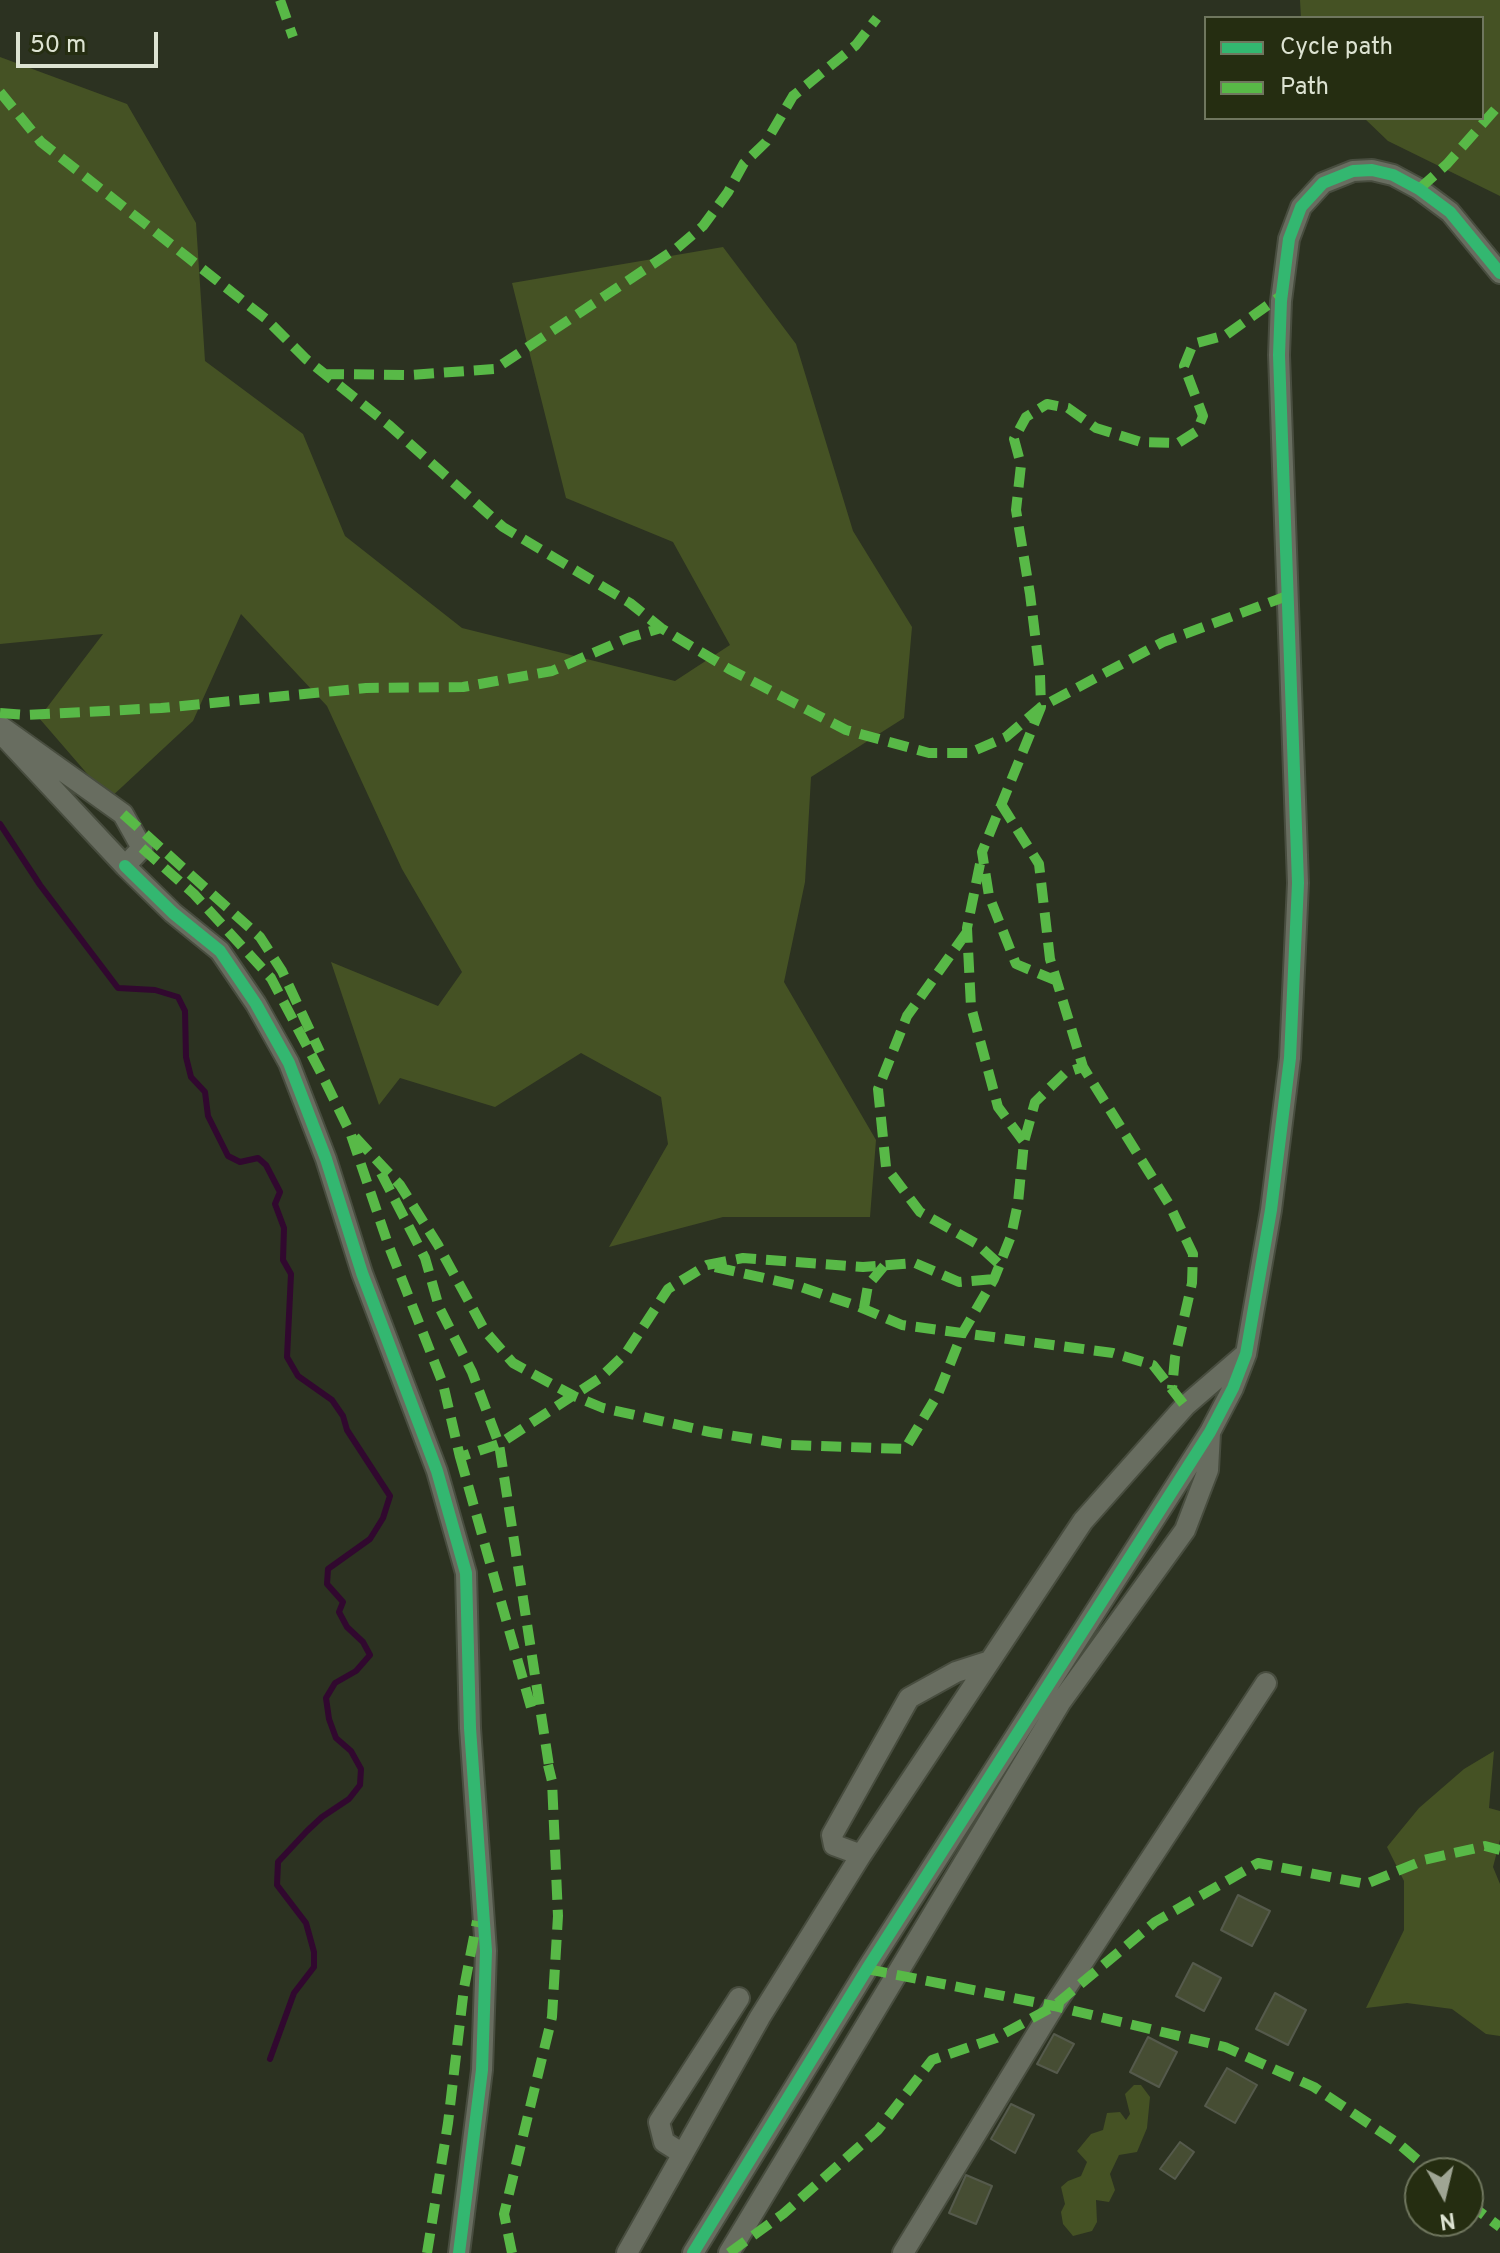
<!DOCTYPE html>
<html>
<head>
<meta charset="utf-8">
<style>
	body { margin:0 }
	#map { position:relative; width:1500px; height:2253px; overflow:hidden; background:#2c3221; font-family:Overpass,sans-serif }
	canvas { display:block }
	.legend { position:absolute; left:1204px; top:16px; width:280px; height:104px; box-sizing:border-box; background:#252d11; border:2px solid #6f765e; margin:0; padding:10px 14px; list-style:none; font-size:24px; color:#dde3d2 }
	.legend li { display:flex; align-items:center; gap:16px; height:40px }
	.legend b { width:40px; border:2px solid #6f765e }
	.north { position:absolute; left:1404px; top:2157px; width:80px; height:80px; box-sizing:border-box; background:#252d11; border:2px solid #6f765e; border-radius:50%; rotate:172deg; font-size:22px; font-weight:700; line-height:32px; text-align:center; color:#dde3d2 }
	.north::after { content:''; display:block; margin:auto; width:28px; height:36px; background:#9fa594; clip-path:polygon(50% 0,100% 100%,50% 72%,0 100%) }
	.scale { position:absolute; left:16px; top:32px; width:142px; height:36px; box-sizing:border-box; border:4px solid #dde3d2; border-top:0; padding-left:10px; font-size:24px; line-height:28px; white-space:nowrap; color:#dde3d2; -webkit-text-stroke:6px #252d11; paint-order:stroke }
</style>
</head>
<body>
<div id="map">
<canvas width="1500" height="2253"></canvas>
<ul class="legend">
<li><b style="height:10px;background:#33b770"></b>Cycle path</li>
<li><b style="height:10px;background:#58b947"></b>Path</li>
</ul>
<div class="north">N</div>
<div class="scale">50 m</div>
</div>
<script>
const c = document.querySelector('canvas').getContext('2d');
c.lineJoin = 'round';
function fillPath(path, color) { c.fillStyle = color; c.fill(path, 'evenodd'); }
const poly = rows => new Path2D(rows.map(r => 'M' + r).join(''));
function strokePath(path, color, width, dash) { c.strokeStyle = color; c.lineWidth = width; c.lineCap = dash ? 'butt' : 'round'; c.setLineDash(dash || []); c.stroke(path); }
fillPath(poly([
	[1300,0,1500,0,1500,196,1388,141,1364,118,1482,118,1482,18,1301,18],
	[0,57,127,104,196,223,205,361,303,434,345,536,462,628,675,681,730,645,673,542,566,498,512,283,723,247,796,344,853,531,912,627,904,718,811,777,805,882,784,982,876,1140,870,1217,723,1217,609,1247,668,1144,661,1097,581,1053,495,1107,400,1078,379,1105,331,962,438,1006,462,972,402,869,327,706,241,614,193,721,109,799,39,718,103,634,0,644],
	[1494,1751,1489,1808,1500,1811,1500,1840,1493,1867,1500,1884,1500,2036,1486,2034,1452,2009,1407,2003,1366,2008,1404,1930,1404,1881,1387,1847,1419,1808,1464,1769],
	[1134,2085,1141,2085,1150,2097,1147,2128,1137,2152,1119,2155,1110,2174,1115,2190,1109,2202,1096,2200,1097,2222,1092,2231,1073,2236,1063,2224,1061,2212,1065,2204,1061,2187,1068,2181,1081,2176,1087,2162,1077,2151,1091,2134,1103,2130,1107,2113,1120,2112,1126,2120,1130,2114,1125,2094]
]), '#455224');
strokePath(poly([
	[0,824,40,885,118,988,155,990,178,997,185,1011,186,1057,191,1077,205,1092,208,1116,228,1156,240,1162,258,1158,266,1165,280,1192,275,1204,284,1228,283,1260,291,1274,287,1357,298,1376,332,1400,343,1416,347,1430,390,1496,383,1518,370,1539,328,1569,327,1584,343,1602,339,1612,347,1627,363,1642,370,1655,356,1671,335,1683,326,1698,329,1719,336,1738,351,1751,361,1769,360,1785,349,1799,322,1817,307,1831,278,1862,277,1885,306,1923,314,1952,314,1967,294,1993,270,2059]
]), '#31082f', 6);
const building = poly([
	[1238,1895,1270,1911,1252,1946,1221,1930,1238,1895],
	[1193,1963,1221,1978,1204,2011,1176,1996,1193,1963],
	[1275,1993,1306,2010,1288,2045,1256,2029,1275,1993],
	[1054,2034,1074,2044,1057,2073,1037,2064,1054,2034],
	[1148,2037,1177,2052,1159,2087,1130,2072,1148,2037],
	[1227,2068,1257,2085,1235,2123,1205,2106,1227,2068],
	[1011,2104,1034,2115,1015,2153,991,2139,1011,2104],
	[1180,2142,1194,2152,1175,2179,1160,2169,1180,2142],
	[966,2175,992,2186,976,2224,949,2213,966,2175]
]);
fillPath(building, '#464d33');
strokePath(building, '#555a4c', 2);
const minor = poly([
	[0,726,123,814,142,848,125,866,0,732],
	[125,866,173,913,220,951,256,1004,289,1063,326,1159,362,1273,437,1471,466,1573,470,1728,486,1951,482,2070,459,2253],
	[861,1855,834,1845,832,1835,909,1698,956,1672,990,1661],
	[683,2154,664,2142,659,2122,739,1998],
	[627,2253,760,2017,861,1855,1083,1521,1185,1406,1243,1356],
	[693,2253,867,1969,1210,1432,1233,1388,1246,1354,1271,1210,1290,1058,1298,883,1279,355,1281,301,1289,239,1301,207,1323,183,1353,171,1372,170,1393,175,1419,189,1450,212,1500,273],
	[729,2253,1060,1703,1185,1530,1208,1470,1210,1433],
	[903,2253,1054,2006,1266,1683]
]);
strokePath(minor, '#484d3f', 24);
strokePath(minor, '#686d60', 20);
strokePath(poly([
	[280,0,293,37],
	[0,92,41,142,266,319,306,359,390,426,503,527,630,603,661,628,729,669,846,730,929,753,969,753,1006,737,1041,707,1040,675,1030,594,1016,510,1021,465,1014,439,1026,417,1047,404,1068,408,1096,428,1141,442,1178,443,1197,431,1203,416,1184,366,1193,344,1226,335,1282,295],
	[1419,189,1447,164,1500,104],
	[324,374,410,375,495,369,677,248,703,226,728,192,744,163,766,142,793,96,856,45,877,18],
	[0,713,27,715,161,708,366,688,463,687,552,671,628,638,661,628],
	[1001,804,1039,864,1050,959,1083,1067,1169,1204,1193,1254,1192,1283,1175,1357,1172,1389],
	[123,814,260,937,282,971,320,1052],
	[142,848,194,894,271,978,320,1071,350,1132,388,1244,443,1384,460,1457,499,1444,600,1378,626,1353,668,1289,707,1265,743,1258,863,1267,915,1263,959,1282,994,1279],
	[980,864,967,928,971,1007,998,1107,1024,1142],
	[967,932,907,1016,878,1089,886,1167,920,1212,977,1244,1000,1265],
	[1057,981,1016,964,989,896,982,852,1041,707,1163,642,1287,596],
	[355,1137,400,1185,438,1245,485,1331,513,1363,574,1396,603,1408,710,1432,790,1445,905,1449,938,1394,962,1334,994,1279,1011,1236,1018,1203,1024,1142,1035,1102,1065,1073,1083,1067],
	[381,1173,425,1258,439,1307,472,1372,499,1444,550,1772],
	[715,1267,795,1285,857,1306,902,1325,1113,1353,1153,1365,1185,1406],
	[864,1308,868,1285,884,1266],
	[460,1457,532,1711],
	[867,1969,1054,2006,1225,2047,1314,2087,1399,2144,1433,2173],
	[1468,2203,1500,2227],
	[427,2253,448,2123,464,1988,477,1921],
	[512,2253,504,2214,552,2017,558,1916,552,1781,548,1765],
	[729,2253,783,2214,878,2130,932,2060,996,2038,1054,2006,1155,1922,1258,1863,1366,1884,1424,1860,1485,1846,1500,1850]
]), '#58b947', 10, [20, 10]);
strokePath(poly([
	[125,866,173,913,220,951,256,1004,289,1063,326,1159,362,1273,437,1471,466,1573,470,1728,486,1951,482,2070,459,2253],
	[693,2253,867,1969,1210,1432,1233,1388,1246,1354,1271,1210,1290,1058,1298,883,1279,355,1281,301,1289,239,1301,207,1323,183,1353,171,1372,170,1393,175,1419,189,1450,212,1500,273]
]), '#33b770', 12);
</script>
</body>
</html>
